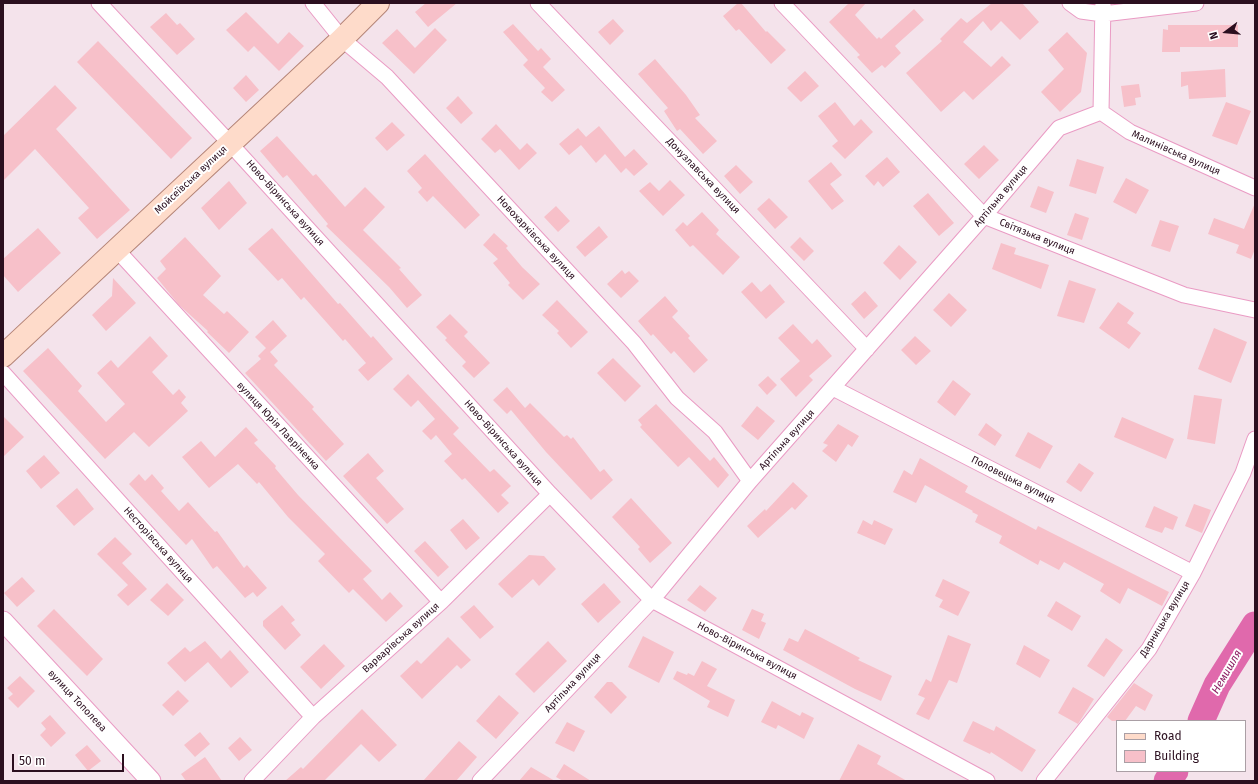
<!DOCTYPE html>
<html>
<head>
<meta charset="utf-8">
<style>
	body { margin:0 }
	#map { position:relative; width:1258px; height:784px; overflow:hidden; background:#f4e3eb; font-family:"Fira Sans",sans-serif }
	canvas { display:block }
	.frame { position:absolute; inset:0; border:4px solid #2b0f1f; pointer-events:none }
	.legend { position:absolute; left:1116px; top:720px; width:130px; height:52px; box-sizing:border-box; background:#fff; border:1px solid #aa9fa5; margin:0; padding:5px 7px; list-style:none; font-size:12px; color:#2b0f1f }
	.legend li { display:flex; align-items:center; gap:8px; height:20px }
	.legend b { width:20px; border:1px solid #aa9fa5 }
	.north { position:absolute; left:1206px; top:12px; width:40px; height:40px; -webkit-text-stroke:3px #fff; paint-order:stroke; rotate:254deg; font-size:11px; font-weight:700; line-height:16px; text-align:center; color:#2b0f1f }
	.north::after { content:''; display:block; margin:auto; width:14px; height:18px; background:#2b0f1f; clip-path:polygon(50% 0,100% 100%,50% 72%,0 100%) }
	.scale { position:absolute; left:12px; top:754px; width:112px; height:18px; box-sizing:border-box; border:2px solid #2b0f1f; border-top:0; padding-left:5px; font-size:12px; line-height:14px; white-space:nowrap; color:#2b0f1f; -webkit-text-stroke:3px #fff; paint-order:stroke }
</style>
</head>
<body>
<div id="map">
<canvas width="1258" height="784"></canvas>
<div class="frame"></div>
<ul class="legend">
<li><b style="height:5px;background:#fedbca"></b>Road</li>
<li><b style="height:11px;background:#f7c0c9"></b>Building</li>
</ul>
<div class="north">N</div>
<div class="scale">50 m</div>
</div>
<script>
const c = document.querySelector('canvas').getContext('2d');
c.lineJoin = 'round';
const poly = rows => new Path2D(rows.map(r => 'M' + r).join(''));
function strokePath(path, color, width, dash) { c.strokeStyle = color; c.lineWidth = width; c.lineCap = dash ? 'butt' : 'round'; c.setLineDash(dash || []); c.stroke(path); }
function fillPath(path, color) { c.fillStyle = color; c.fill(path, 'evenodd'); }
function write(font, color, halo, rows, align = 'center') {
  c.font = font + ' "Fira Sans",sans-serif'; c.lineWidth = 4; c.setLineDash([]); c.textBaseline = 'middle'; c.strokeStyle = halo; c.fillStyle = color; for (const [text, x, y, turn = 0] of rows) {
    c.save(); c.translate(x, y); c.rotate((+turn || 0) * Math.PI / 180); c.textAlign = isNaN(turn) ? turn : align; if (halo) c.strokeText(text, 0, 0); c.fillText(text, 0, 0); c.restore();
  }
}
strokePath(poly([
	[1201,721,1217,685,1255,625],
	[1167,781,1175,771]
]), '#e069ac', 27);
fillPath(poly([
	[426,3,457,3,428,27,415,12],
	[738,3,741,3,766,32,767,31,786,50,771,64,739,29,736,31,723,16],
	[849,3,866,3,855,15,877,39,879,37,881,39,914,9,924,20,895,46,901,53,885,68,882,65,872,73,857,57,860,55,829,22],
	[992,3,1022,3,1039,22,1020,40,1001,21,991,31,983,21,963,42,991,67,1002,56,1011,65,973,100,964,91,941,112,906,73,942,41,940,39,961,18,967,23],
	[246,12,278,44,289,32,304,46,279,71,254,46,248,52,226,30],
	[166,13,177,25,180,23,195,39,177,55,150,27],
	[613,19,624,31,610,45,598,32],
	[513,24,538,51,541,48,551,59,543,67,565,90,552,102,541,92,545,88,523,65,528,60,503,32],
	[1168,25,1238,25,1238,47,1180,47,1180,52,1162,52,1163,29,1168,30],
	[435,28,447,40,414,74,382,43,397,29,415,48],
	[1067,32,1087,53,1081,92,1060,112,1041,92,1064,69,1048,50],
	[98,41,192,138,171,159,77,62],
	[655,59,686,95,700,115,695,118,717,141,703,154,680,129,677,131,664,111,668,108,638,74],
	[1225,69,1226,97,1189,99,1188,85,1181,87,1181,72],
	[805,71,819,86,801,102,787,88],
	[246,75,259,90,246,102,233,88],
	[1139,84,1141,97,1135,98,1136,105,1124,107,1121,86],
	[55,85,77,108,56,129,130,210,97,239,78,218,89,208,35,149,3,181,3,136],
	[458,96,473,113,461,124,446,108],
	[835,102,854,126,861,119,873,132,845,159,832,146,838,141,818,116],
	[1226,102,1251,111,1237,145,1212,136],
	[392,122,405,135,387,151,375,138],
	[496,124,520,150,527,143,537,153,519,170,500,149,495,153,481,139],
	[599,126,625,157,634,149,648,164,634,176,626,168,621,173,605,154,596,163,581,145,569,155,559,144,578,128,586,137],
	[277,136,313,176,316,174,345,207,365,187,385,207,363,230,401,268,399,269,422,295,407,308,389,287,326,226,328,224,287,175,283,178,260,151],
	[984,145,999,160,979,179,964,164],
	[425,154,480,215,465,229,433,196,427,202,418,192,422,188,407,171],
	[887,157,900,172,883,187,878,181,874,186,865,176],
	[1077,159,1104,167,1096,194,1069,186],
	[831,162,842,175,830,184,844,201,832,210,808,181],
	[736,165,753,182,740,194,724,176],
	[1126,178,1149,190,1136,214,1113,202],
	[670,180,685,195,663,216,639,191,650,182,659,191],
	[229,181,247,203,219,230,201,208],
	[1038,186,1054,192,1046,213,1030,207],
	[928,193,954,223,939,236,913,206],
	[769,198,788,217,775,229,757,209],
	[1255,203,1255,249,1251,259,1236,253,1239,245,1208,234,1214,218,1244,229],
	[556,206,570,221,558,232,544,217],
	[702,212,719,230,716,234,740,257,723,275,693,245,690,247,675,230,683,222,687,226],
	[1075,213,1089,218,1082,240,1067,235],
	[1160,220,1179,226,1170,252,1151,246],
	[599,226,608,237,585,257,576,247],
	[38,228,61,253,18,292,3,275,3,259],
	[272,228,338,304,340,303,371,338,373,336,393,359,368,381,358,370,366,363,345,339,343,341,304,297,301,300,282,278,278,281,248,249],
	[494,233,508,246,506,248,522,267,540,284,523,300,508,285,510,283,493,263,498,259,483,245],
	[185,237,221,276,203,295,224,314,227,311,249,332,229,353,207,332,208,331,179,305,157,278,166,269,160,261],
	[800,237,814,251,804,261,790,247],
	[1001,243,1016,248,1014,254,1049,265,1041,289,992,269],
	[899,245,917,262,900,280,883,263],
	[622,270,625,274,629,271,639,281,621,298,607,284],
	[113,278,136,303,106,331,92,315,112,296],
	[1069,280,1096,289,1084,323,1057,316],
	[752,282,761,292,770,284,785,302,766,319,741,292],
	[865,291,878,306,864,319,851,304],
	[949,293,967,310,951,327,933,310],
	[665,296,678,311,672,317,690,336,688,338,708,360,694,373,674,351,671,354,653,334,651,336,638,321],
	[557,300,588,332,571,348,557,333,559,331,542,315],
	[1118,302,1134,313,1127,323,1141,333,1129,349,1099,328],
	[450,314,468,332,464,336,490,363,474,378,462,366,466,362,445,340,447,338,436,327],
	[273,320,287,336,270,352,278,361,274,365,314,407,312,409,344,444,326,461,245,373,261,359,258,356,266,348,255,337],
	[793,324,812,344,817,339,832,356,809,376,813,380,796,397,780,379,800,361,778,338],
	[1214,328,1247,342,1231,383,1198,369],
	[150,336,168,356,152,372,173,395,179,389,186,397,181,403,188,411,149,447,134,432,105,459,23,371,48,348,82,386,78,391,106,422,125,404,97,373,111,360,118,368],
	[915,336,931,351,916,365,901,350],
	[613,358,641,386,625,402,597,373],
	[408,374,459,428,453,434,490,472,494,469,511,486,501,495,509,503,498,513,465,478,462,480,444,461,452,454,436,435,431,440,422,431,435,419,418,400,411,407,393,389],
	[768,376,777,385,767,395,758,385],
	[953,380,971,394,955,416,937,402],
	[507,387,525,408,530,403,564,437,567,435,571,439,573,437,600,472,604,469,613,480,591,500,546,452,511,410,507,414,493,400],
	[1194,395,1222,399,1215,444,1187,439],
	[656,404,710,461,714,457,729,475,718,488,689,457,678,467,640,427,642,425,638,420],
	[757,406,775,421,758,440,741,426],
	[3,416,24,437,3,457],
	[1122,417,1174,439,1166,459,1114,437],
	[986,423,1002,435,995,446,978,435],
	[838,424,859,436,852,447,848,444,836,462,822,451,828,445,823,443],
	[246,427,258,440,254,443,276,466,275,468,298,495,372,571,363,579,382,600,390,592,403,606,386,622,353,589,349,593,318,561,325,554,288,517,259,482,257,484,238,464,209,488,182,457,201,441,215,457],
	[1028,432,1053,446,1040,469,1015,456],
	[368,453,384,471,376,478,404,509,387,524,343,476],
	[44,455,60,473,41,489,26,471],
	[920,458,968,486,965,492,1036,530,1038,526,1169,592,1162,606,1128,588,1120,604,1100,591,1104,584,1064,562,1059,570,1040,560,1038,565,999,543,1002,536,975,522,978,515,972,512,973,511,925,485,916,503,893,492,904,470,912,475],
	[1079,463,1094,473,1081,492,1066,482],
	[139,474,145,481,152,474,164,488,161,491,179,511,188,502,215,532,217,531,244,568,247,565,267,588,257,597,253,592,245,598,217,566,213,569,192,539,186,545,129,484],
	[793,482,808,496,795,510,792,507,758,538,747,526,765,509,766,511],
	[77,488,94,509,74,526,56,506],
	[631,498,672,543,650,563,638,549,640,547,612,517],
	[1194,504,1211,510,1202,533,1185,526],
	[1154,506,1178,517,1173,530,1165,527,1162,533,1145,527],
	[463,519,480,538,466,550,450,530],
	[863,520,872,525,874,520,893,529,885,545,857,533],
	[115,537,132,554,122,563,147,589,128,606,117,595,128,585,97,554],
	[425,541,449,567,438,577,414,551],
	[529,555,544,556,556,569,539,586,533,579,512,598,498,584],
	[22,577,35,591,17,607,4,593],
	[943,579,970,592,958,616,939,607,943,600,935,596],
	[167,583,184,600,168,616,150,600],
	[604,583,621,602,598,623,581,604],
	[700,585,717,598,705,612,687,600],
	[1056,601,1081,616,1072,631,1047,616],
	[282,605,295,620,291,623,301,635,285,650,263,626,263,621],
	[474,605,494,627,480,639,460,617],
	[54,609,103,659,87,676,37,626],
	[752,609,764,614,761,621,766,623,759,639,742,630],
	[805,629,860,658,858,660,892,676,881,701,855,689,783,650,789,638,798,642],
	[948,635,971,644,957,683,949,680,929,720,916,714,925,698,918,695,926,679,931,682],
	[643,636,674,652,659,683,628,667],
	[448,637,471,660,461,669,457,665,422,699,400,676,417,660,421,664],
	[1106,638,1123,650,1104,677,1087,666],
	[205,641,221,659,230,650,249,672,231,688,208,662,185,682,167,663,185,647,190,652],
	[548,641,567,661,534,693,515,674],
	[324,644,345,666,321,689,300,667],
	[1024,645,1050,660,1040,678,1016,664],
	[702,661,717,669,707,686,735,700,728,717,707,707,710,701,673,679,677,671,687,675,688,673,694,676],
	[20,676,35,691,18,708,8,698,13,694,7,688],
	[607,682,612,682,627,697,611,714,594,697],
	[1134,683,1153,695,1145,711,1136,706,1125,721,1112,721,1107,717],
	[1073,687,1094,699,1078,724,1058,713],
	[178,690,189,701,173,716,162,705],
	[499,695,519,713,496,739,476,721],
	[772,701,800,716,802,712,814,718,804,739,778,725,776,729,761,722],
	[362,709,397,745,379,762,361,744,324,781,285,781,301,767,303,769],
	[50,715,66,733,51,747,40,735,46,729,41,723],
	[973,721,994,731,996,726,1036,750,1022,772,991,752,990,754,963,741],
	[567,722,585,731,574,752,555,743],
	[200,732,210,744,195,757,184,745],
	[240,737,252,750,239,761,228,748],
	[459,741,477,757,456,781,423,781],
	[858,744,881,756,877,764,907,781,839,781],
	[87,745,101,761,88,771,75,755],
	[205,757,222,781,186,781,181,774],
	[564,764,591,781,563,781,556,777],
	[531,767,555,781,519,781]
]), '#f7c0c9');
const minor = poly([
	[99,3,225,138,550,494,652,600,987,781],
	[313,3,342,39,387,77,634,343,677,398,715,432,750,481],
	[538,3,867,349],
	[782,3,984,216,1184,295,1255,310],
	[1070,3,1081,11,1103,14,1196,3],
	[1101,112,1130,132,1255,188],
	[1101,112,1103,3],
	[116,249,441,602],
	[3,373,313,717],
	[833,388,1193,573],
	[252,781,313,717,441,602,550,494],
	[480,781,652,600,750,481,984,216,1059,128,1101,112],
	[1044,781,1149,649,1193,573,1243,473,1255,439]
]);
const tertiary = poly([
	[3,621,151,781]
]);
const primary = poly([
	[3,356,342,39,378,3]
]);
strokePath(minor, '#ea9bc4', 17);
strokePath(tertiary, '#ea9bc4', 21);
strokePath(primary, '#b48477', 24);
strokePath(minor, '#fff', 15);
strokePath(tertiary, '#fff', 19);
strokePath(primary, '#fedbca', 22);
write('10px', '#2b0f1f', '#fff', [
	["Малинівська вулиця",1176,153,24],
	["Донузлавська вулиця",703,176,46],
	["Мойсеївська вулиця",191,180,-43],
	["Артільна вулиця",1001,196,-50],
	["Ново-Віринська вулиця",285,203,48],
	["Світязька вулиця",1037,237,22],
	["Новохарківська вулиця",536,238,47],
	["вулиця Юрія Лавріненка",278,426,47],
	["Артільна вулиця",787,440,-48],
	["Ново-Віринська вулиця",503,443,48],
	["Половецька вулиця",1013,480,27],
	["Несторівська вулиця",158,545,48],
	["Дарницька вулиця",1165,619,-59],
	["Варварівська вулиця",401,638,-42],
	["Ново-Віринська вулиця",747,651,28],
	["Артільна вулиця",573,683,-47],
	["вулиця Тополева",77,701,47]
]);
write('italic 11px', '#8d2264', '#fff', [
	["Немишля",1227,672,-60]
]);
</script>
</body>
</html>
